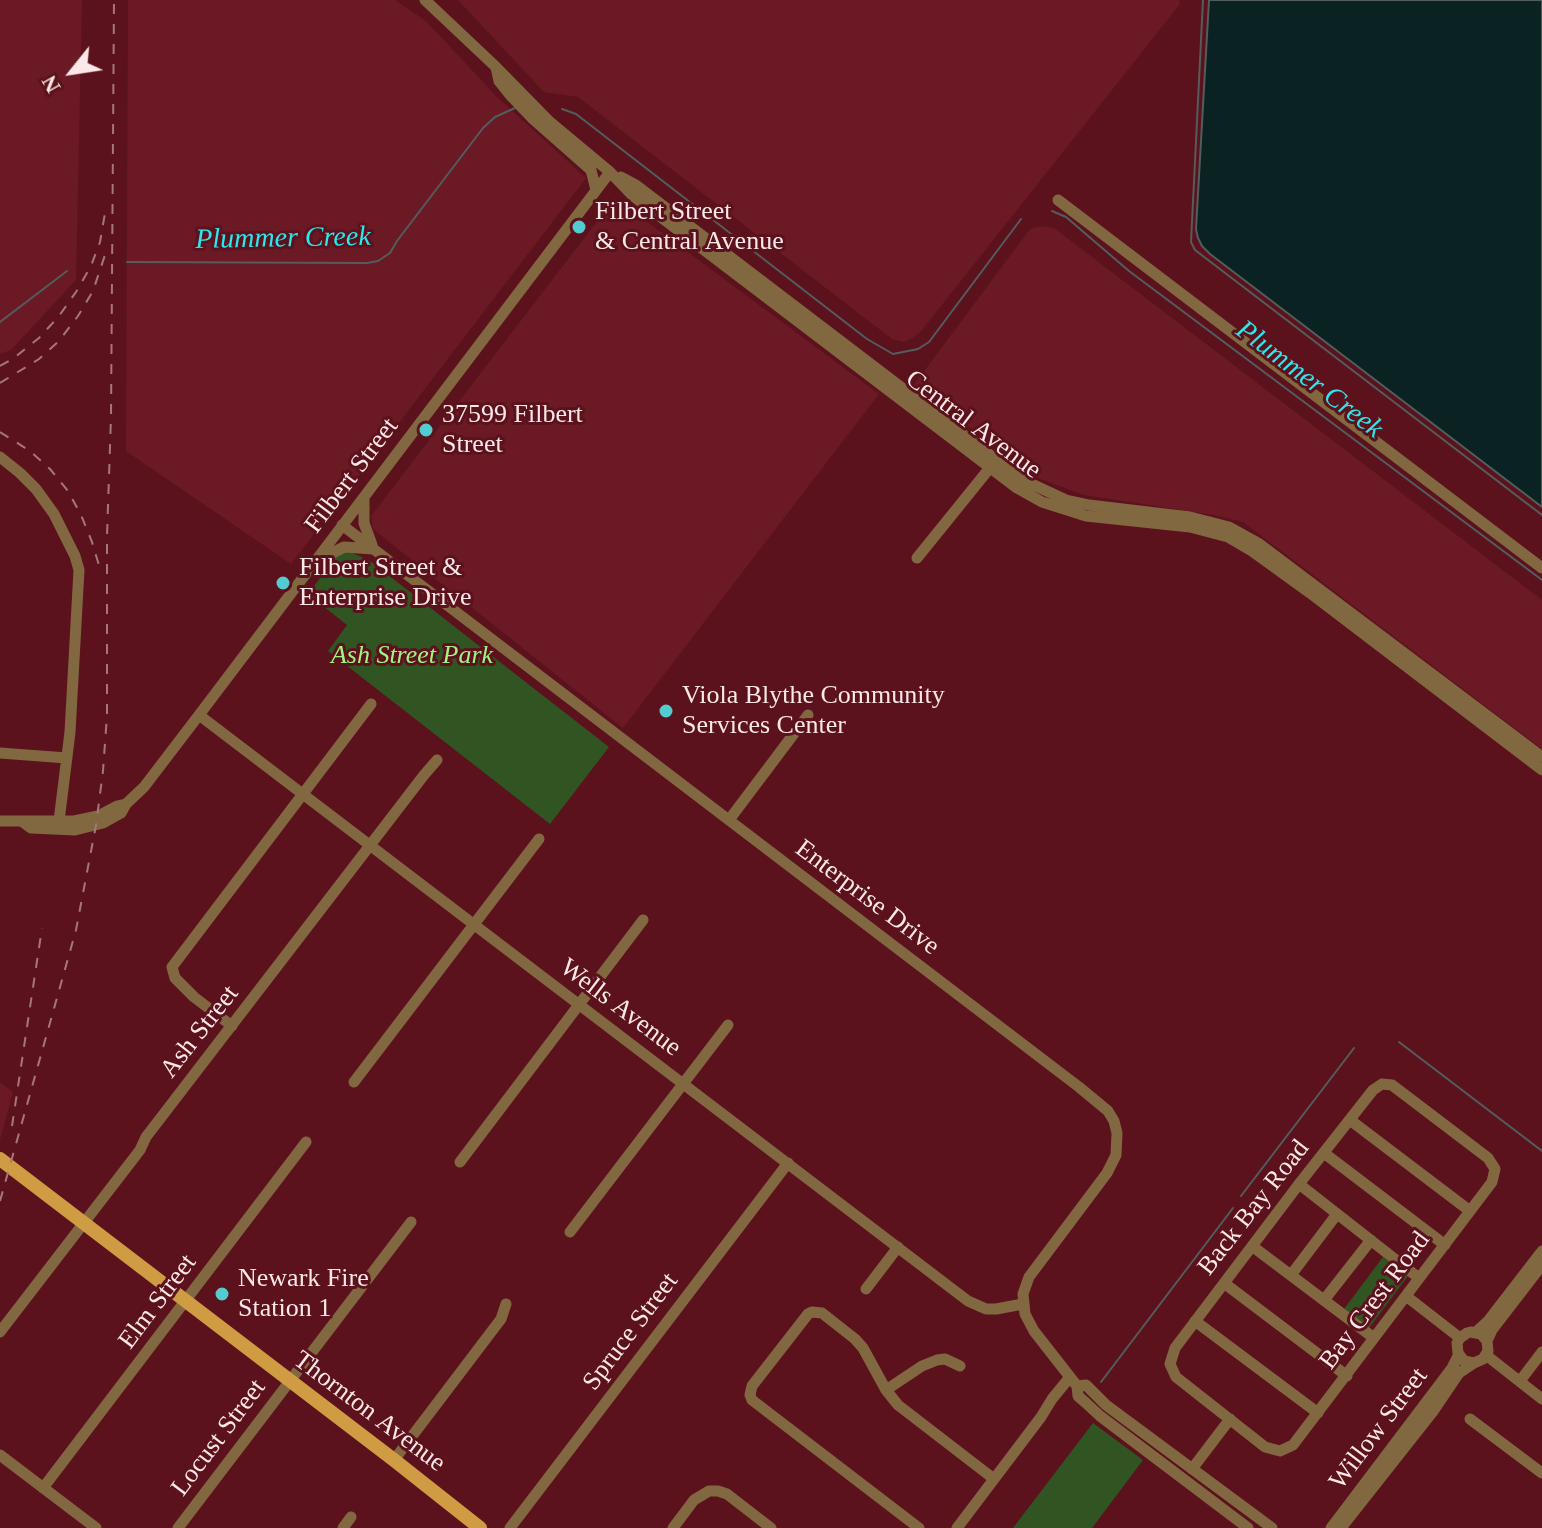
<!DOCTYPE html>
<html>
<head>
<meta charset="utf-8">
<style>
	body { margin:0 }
	#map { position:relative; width:1542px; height:1528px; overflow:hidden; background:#5c121c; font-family:"Times New Roman",serif }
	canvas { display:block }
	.north { position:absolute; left:32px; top:32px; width:80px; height:80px; -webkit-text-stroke:6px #5c121c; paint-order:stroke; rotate:240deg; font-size:22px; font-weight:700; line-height:32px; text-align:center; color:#fbe8e8 }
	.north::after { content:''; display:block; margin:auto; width:28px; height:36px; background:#fbe8e8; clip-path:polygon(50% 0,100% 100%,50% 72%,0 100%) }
</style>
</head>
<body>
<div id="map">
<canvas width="1542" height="1528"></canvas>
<div class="north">N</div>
</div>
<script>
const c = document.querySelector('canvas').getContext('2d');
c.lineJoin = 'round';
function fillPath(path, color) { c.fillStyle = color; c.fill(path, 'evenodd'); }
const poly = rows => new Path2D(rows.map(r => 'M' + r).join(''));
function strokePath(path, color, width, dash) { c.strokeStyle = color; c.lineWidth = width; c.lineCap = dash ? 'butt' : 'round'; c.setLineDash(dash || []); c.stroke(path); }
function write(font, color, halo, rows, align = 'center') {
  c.font = font + ' "Times New Roman",serif'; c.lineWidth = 6; c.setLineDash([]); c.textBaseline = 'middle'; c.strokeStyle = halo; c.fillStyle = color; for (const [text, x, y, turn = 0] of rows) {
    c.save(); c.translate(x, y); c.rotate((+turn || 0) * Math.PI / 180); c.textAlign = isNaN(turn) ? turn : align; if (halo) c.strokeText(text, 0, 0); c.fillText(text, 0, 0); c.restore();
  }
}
fillPath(poly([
	[0,0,82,0,76,280,11,350,0,354],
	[128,0,395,0,426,21,497,97,586,178,291,564,126,451],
	[458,0,1179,0,1180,4,922,330,913,338,904,342,892,339,578,97,544,92],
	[615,198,879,394,623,728,373,529,371,516],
	[1042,226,1054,228,1542,600,1542,749,1243,522,1214,515,1084,495,1040,479,913,386,1030,229],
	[0,1082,13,1092,0,1140]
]), '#6b1925');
fillPath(poly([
	[347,551,369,560,609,747,550,824,328,651,347,625,308,594,337,556],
	[1383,1257,1408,1276,1369,1328,1344,1309],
	[1093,1423,1143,1460,1092,1528,1013,1528]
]), '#305523');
const water = poly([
	[1209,0,1542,0,1542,507,1210,254,1202,246,1198,238,1196,229,1209,0]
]);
fillPath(water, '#0b2222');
strokePath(water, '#535d5d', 2);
strokePath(poly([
	[1203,0,1191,242,1195,250,1542,515],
	[562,109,576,114,867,339,893,354,918,349,929,342,1021,219],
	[1052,211,1066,217,1129,271,1542,580],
	[127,262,367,263,378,261,390,253,397,241,483,128,495,117,515,108],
	[0,322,67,271],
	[1399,1042,1542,1151],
	[1241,1196,1354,1048],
	[1101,1382,1233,1208]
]), '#535d5d', 2);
strokePath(poly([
	[425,0,496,67,550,122,610,172,632,195,1017,488,1042,502,1086,516,1190,527,1228,537,1252,551,1310,593,1542,770],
	[496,67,499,81,511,96,532,118,591,170,596,190],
	[621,177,636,185,1023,480,1066,500,1089,505,1190,517,1229,527,1258,543,1542,757],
	[1058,200,1542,568],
	[0,457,20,473,36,489,54,514,75,556,79,570,70,732,59,821],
	[364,497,364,523,372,545],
	[342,525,1079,1087,1108,1111,1114,1121,1117,1133,1116,1155,1107,1173,1029,1277,1023,1294,1025,1314,1034,1331,1077,1386,1078,1396,1086,1403,1100,1416,1248,1528],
	[917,558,993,464],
	[321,559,344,547,373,549],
	[199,715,968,1301,986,1309,996,1309,1023,1304],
	[0,753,67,758],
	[729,820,808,715],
	[0,821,74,821,98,816,117,806,126,804],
	[23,822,31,828,75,830,103,823,121,813,126,804,144,787,199,715,610,172],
	[232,1026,194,997,175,978,172,967,371,704],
	[354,1082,539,839],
	[1382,1084,1392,1085,1488,1158,1495,1169,1492,1182,1293,1445,1280,1451,1265,1447,1176,1377,1170,1364,1175,1348,1299,1184,1373,1090,1382,1084],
	[1350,1120,1470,1211],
	[1324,1153,1445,1245],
	[460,1162,643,920],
	[1299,1184,1419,1278],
	[570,1232,728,1025],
	[1252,1246,1374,1338],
	[1291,1275,1337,1214],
	[1224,1283,1347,1376],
	[866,1289,898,1247],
	[1406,1296,1460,1338],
	[1324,1300,1371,1240],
	[1195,1321,1318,1413],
	[0,1332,140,1150,146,1137,424,775,437,760],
	[1476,1332,1488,1321,1542,1251],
	[1487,1341,1481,1334,1471,1332,1467,1333,1460,1338,1457,1343,1458,1353,1464,1361,1474,1363,1483,1359,1488,1351,1487,1341,1492,1330,1542,1265],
	[1486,1355,1542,1399],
	[1520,1381,1542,1352],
	[1077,1386,1086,1385,1106,1405,1272,1528],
	[886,1390,922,1366,937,1360,945,1359,960,1366],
	[1470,1419,1542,1473],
	[0,1455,96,1528],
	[394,1460,501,1319,506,1304],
	[1192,1469,1230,1419],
	[43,1488,306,1142],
	[178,1528,411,1222],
	[343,1528,351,1517],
	[510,1528,788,1163],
	[673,1528,694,1500,709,1491,718,1491,727,1494,771,1528],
	[919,1528,752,1400,750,1395,752,1386,808,1314,812,1312,822,1313,855,1339,863,1348,886,1390,898,1405,994,1479],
	[957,1528,1041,1417,1052,1399,1070,1377],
	[1331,1528,1452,1368,1459,1354],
	[1341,1528,1434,1410,1459,1373,1474,1363]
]), '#816841', 11);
strokePath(poly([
	[0,1159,394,1460,480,1528]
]), '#d09c43', 14);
strokePath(poly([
	[0,366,14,358,39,338,59,316,76,292,91,266,100,242,105,213],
	[0,383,39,359,59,341,78,316,93,291,105,255],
	[0,432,30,451,50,469,68,491,81,515,92,542,101,572],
	[12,1126,42,928],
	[0,1201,76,930,96,825,103,771,107,715,107,536,111,417,114,0]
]), '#a6767c', 2, [10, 10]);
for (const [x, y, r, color] of [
	[579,227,8,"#52ccd1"],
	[426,430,8,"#52ccd1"],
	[283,583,8,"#52ccd1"],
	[666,711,8,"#52ccd1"],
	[222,1294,8,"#52ccd1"]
]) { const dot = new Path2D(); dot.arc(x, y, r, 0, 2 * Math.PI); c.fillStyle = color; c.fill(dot); strokePath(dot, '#5c121c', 3); }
write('26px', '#fbe8e8', '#5c121c', [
	["Filbert Street",595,212],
	["& Central Avenue",595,242],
	["37599 Filbert",442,415],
	["Street",442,445],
	["Filbert Street &",299,568],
	["Enterprise Drive",299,598],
	["Viola Blythe Community",682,696],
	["Services Center",682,726],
	["Newark Fire",238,1279],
	["Station 1",238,1309]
], 'left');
write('26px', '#fbe8e8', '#5c121c', [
	["Central Avenue",973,425,37],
	["Filbert Street",352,476,-53],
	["Enterprise Drive",867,898,37],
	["Wells Avenue",620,1008,37],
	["Ash Street",200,1032,-52],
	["Back Bay Road",1254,1208,-52],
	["Bay Crest Road",1375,1301,-53],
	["Elm Street",158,1302,-53],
	["Spruce Street",631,1332,-53],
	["Thornton Avenue",369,1412,37],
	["Willow Street",1379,1429,-53],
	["Locust Street",219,1438,-53]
]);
write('italic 26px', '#9ff682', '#5c121c', [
	["Ash Street Park",412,656]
]);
write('italic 28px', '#2be8ee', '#5c121c', [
	["Plummer Creek",283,239,-1],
	["Plummer Creek",1309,380,37]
]);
</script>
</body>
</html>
